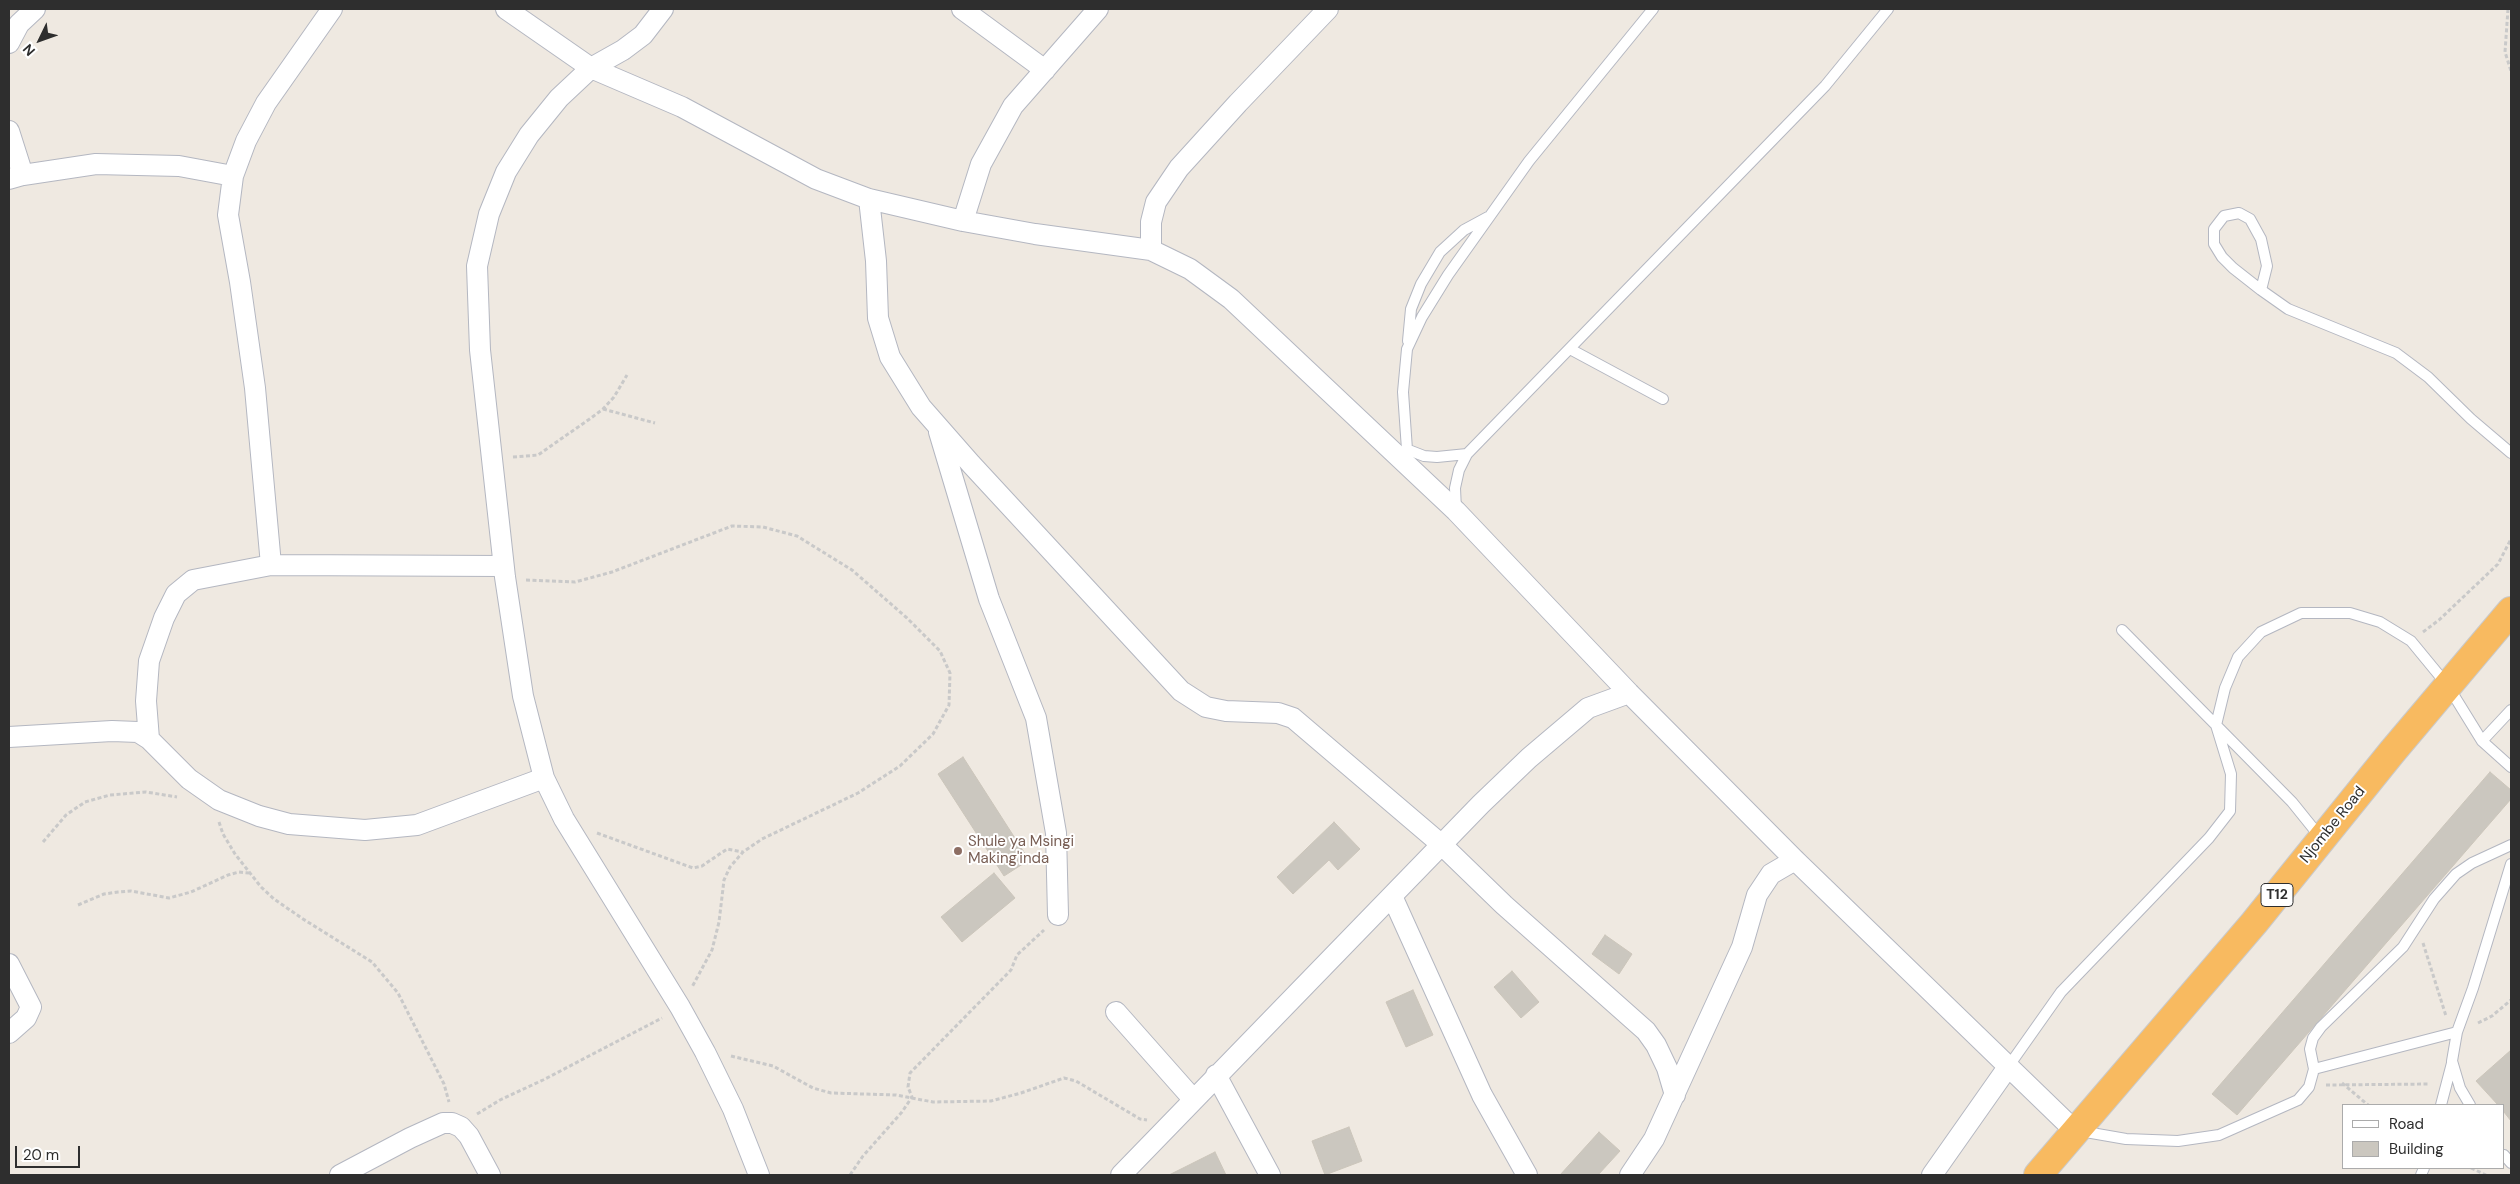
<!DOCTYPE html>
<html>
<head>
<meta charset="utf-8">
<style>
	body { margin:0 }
	#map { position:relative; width:2520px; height:1184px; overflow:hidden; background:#efe9e1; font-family:"DM Sans",sans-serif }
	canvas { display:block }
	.frame { position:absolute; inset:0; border:10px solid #2e2e2e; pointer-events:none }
	.legend { position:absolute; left:2342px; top:1104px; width:162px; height:65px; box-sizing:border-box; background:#fff; border:1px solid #ababab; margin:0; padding:6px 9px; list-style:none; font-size:15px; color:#2e2e2e }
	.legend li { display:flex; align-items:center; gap:10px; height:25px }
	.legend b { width:25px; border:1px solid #ababab }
	.north { position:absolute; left:15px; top:15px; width:50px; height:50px; -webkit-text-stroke:4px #fff; paint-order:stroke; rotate:228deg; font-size:14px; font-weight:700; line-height:20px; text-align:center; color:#2e2e2e }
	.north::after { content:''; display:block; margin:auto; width:18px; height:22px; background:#2e2e2e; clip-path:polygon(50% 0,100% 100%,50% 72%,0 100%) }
	.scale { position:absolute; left:15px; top:1146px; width:65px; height:22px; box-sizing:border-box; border:2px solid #2e2e2e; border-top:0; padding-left:6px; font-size:15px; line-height:18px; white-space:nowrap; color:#2e2e2e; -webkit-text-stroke:4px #fff; paint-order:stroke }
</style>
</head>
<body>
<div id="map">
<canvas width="2520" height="1184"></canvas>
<div class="frame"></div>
<ul class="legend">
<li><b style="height:6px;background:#fff"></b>Road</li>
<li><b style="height:14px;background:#cbc7bf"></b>Building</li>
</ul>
<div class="north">N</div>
<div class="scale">20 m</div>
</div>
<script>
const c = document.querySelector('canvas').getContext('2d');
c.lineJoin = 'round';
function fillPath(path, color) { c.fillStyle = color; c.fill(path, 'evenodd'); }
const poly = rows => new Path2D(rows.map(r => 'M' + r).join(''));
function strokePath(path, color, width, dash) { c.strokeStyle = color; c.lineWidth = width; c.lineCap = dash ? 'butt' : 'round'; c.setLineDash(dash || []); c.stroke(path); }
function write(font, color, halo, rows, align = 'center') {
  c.font = font + ' "DM Sans",sans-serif'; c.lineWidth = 4; c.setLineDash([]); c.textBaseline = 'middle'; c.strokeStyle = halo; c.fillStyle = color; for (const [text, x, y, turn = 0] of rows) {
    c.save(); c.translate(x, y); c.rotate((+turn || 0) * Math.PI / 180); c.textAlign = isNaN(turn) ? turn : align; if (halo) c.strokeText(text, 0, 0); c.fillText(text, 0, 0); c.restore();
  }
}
const building = poly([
	[963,757,1029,860,1004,876,938,774,963,757],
	[2490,772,2511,790,2511,799,2237,1115,2212,1094,2490,772],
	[1334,822,1360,849,1338,870,1329,860,1293,894,1277,877,1334,822],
	[994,873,1015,898,962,942,941,917,994,873],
	[1605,935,1632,954,1619,974,1592,954,1605,935],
	[1512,971,1539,1002,1521,1018,1494,987,1512,971],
	[1413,990,1433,1035,1406,1047,1386,1002,1413,990],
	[2511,1050,2511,1121,2504,1112,2504,1105,2498,1105,2476,1081,2511,1050],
	[1349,1127,1362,1161,1325,1175,1312,1141,1349,1127],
	[1599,1132,1620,1151,1598,1175,1560,1175,1599,1132],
	[1215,1152,1226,1175,1169,1175,1215,1152]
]);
fillPath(building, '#cbc7bf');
strokePath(building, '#cbc5ba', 1);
const service = poly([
	[2261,290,2267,266,2261,239,2250,219,2239,213,2224,216,2214,229,2214,244,2222,257,2233,268,2261,290,2288,309,2396,353,2428,377,2471,419,2511,453],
	[1408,341,1411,309,1421,284,1440,252,1464,230,1488,217],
	[1570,349,1663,399],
	[1406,449,1424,456,1437,457,1467,454],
	[1408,464,1403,392,1407,349,1422,317,1448,275,1529,161,1653,9],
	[1456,510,1455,488,1459,470,1467,454,1825,86,1888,9],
	[2122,630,2292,802,2321,838],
	[2482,741,2511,710],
	[2008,1067,2061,992,2209,838,2230,811,2231,774,2216,725,2225,688,2238,657,2261,632,2301,613,2350,613,2380,622,2411,641,2448,686,2482,741,2511,767],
	[2314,1069,2457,1032],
	[2441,1105,2452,1063],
	[2470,1105,2460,1088,2452,1061,2457,1032,2473,988,2511,864],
	[2080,1131,2126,1139,2178,1141,2219,1135,2298,1100,2309,1087,2314,1069,2310,1049,2313,1038,2321,1027,2403,947,2434,899,2456,874,2472,863,2511,845],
	[2504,1155,2511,1163],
	[2421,1175,2424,1168]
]);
const minor = poly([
	[506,9,591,68,682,107,816,179,869,199,963,221,1035,234,1151,250,1190,269,1231,299,1456,511,1629,693,1795,860,2074,1130],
	[663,9,643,35,623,50,591,68,559,98,529,135,506,172,489,214,477,266,480,350,505,577,523,696,544,778,564,819,680,1007,705,1052,733,1109,759,1175],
	[962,9,1045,70],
	[9,43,19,24,35,9],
	[9,131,23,175],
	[9,179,23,175,96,164,179,166,233,176],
	[869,199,876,261,878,318,890,357,921,407,971,464,1181,691,1206,707,1226,711,1278,713,1293,718,1442,845,1504,905,1646,1031,1656,1045,1667,1068,1675,1095],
	[963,221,981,164,1013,106,1098,9],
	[1151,250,1151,222,1156,202,1179,168,1238,103,1328,9],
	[939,432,989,599,1036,718,1056,833,1058,915],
	[271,565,255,388,240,282,228,215,233,176,246,141,266,103,332,9],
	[9,737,112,731,138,732,149,739,189,779,219,800,259,816,289,824,365,830,417,825,544,778],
	[149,739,146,701,149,661,164,618,176,594,193,580,271,565,503,566],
	[1392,896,1482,1095,1527,1175],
	[9,964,31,1007,26,1018,9,1033],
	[1116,1012,1193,1099],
	[1216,1075,1270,1175],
	[340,1175,410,1138,443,1123,452,1123,461,1127,469,1136,490,1175],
	[1121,1175,1481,804,1529,758,1588,708,1629,693],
	[1630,1175,1654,1139,1742,947,1757,895,1771,874,1795,860],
	[1932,1175,2008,1067]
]);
const trunk = poly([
	[2038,1175,2254,923,2392,752,2511,611]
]);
strokePath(service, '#b4b7c1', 12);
strokePath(minor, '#b4b7c1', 22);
strokePath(trunk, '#c9c9c9', 30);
strokePath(poly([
	[2508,9,2505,52,2511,71],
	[603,409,655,423],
	[513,457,538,455,591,418,603,409,614,397,627,375],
	[526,580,575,582,612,572,732,526,763,527,797,536,852,570,907,618,940,651,950,673,949,705,933,734,900,766,858,793,762,839,743,852,730,867,724,880,719,922,712,950,692,987],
	[2423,632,2439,620,2498,564,2511,539],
	[219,822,223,834,235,854,261,887,274,899,303,919,372,962,398,993,444,1084,449,1102],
	[597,833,693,868,702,866,727,849,743,852],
	[43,842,66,815,85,802,110,795,146,792,177,797],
	[78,905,104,894,118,892,131,891,169,898,191,892,228,875,239,872,249,873],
	[2423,943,2446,1016],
	[2478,1023,2492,1016,2511,1000],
	[731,1056,773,1066,813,1088,831,1093,896,1095,933,1102,991,1101,1021,1093,1064,1078,1076,1081,1140,1119,1147,1120],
	[2342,1083,2368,1105],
	[2326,1085,2430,1084],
	[477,1114,500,1100,543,1080,662,1018],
	[2471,1168,2486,1175],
	[850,1175,863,1156,902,1112,912,1097,908,1087,910,1073,1011,970,1017,955,1044,930]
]), '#c9c9c9', 3, [4, 2.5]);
strokePath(service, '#fff', 10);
strokePath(minor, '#fff', 20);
strokePath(trunk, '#f8ba60', 28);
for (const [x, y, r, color] of [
	[958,851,5,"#8d6e63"]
]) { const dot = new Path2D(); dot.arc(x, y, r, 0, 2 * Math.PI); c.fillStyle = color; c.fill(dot); strokePath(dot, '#fff', 2); }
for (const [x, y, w] of [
	[2277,895,32]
]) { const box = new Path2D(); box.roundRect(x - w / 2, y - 11.5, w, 23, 4); c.fillStyle = '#fff'; c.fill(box); strokePath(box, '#2e2e2e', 1); }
write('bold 14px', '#2e2e2e', null, [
	["T12",2277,895]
]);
write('15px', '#2e2e2e', '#fff', [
	["Njombe Road",2333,825,-51]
]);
write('15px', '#785e54', '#fff', [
	["Shule ya Msingi",968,842],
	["Making'inda",968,859]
], 'left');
</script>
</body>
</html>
